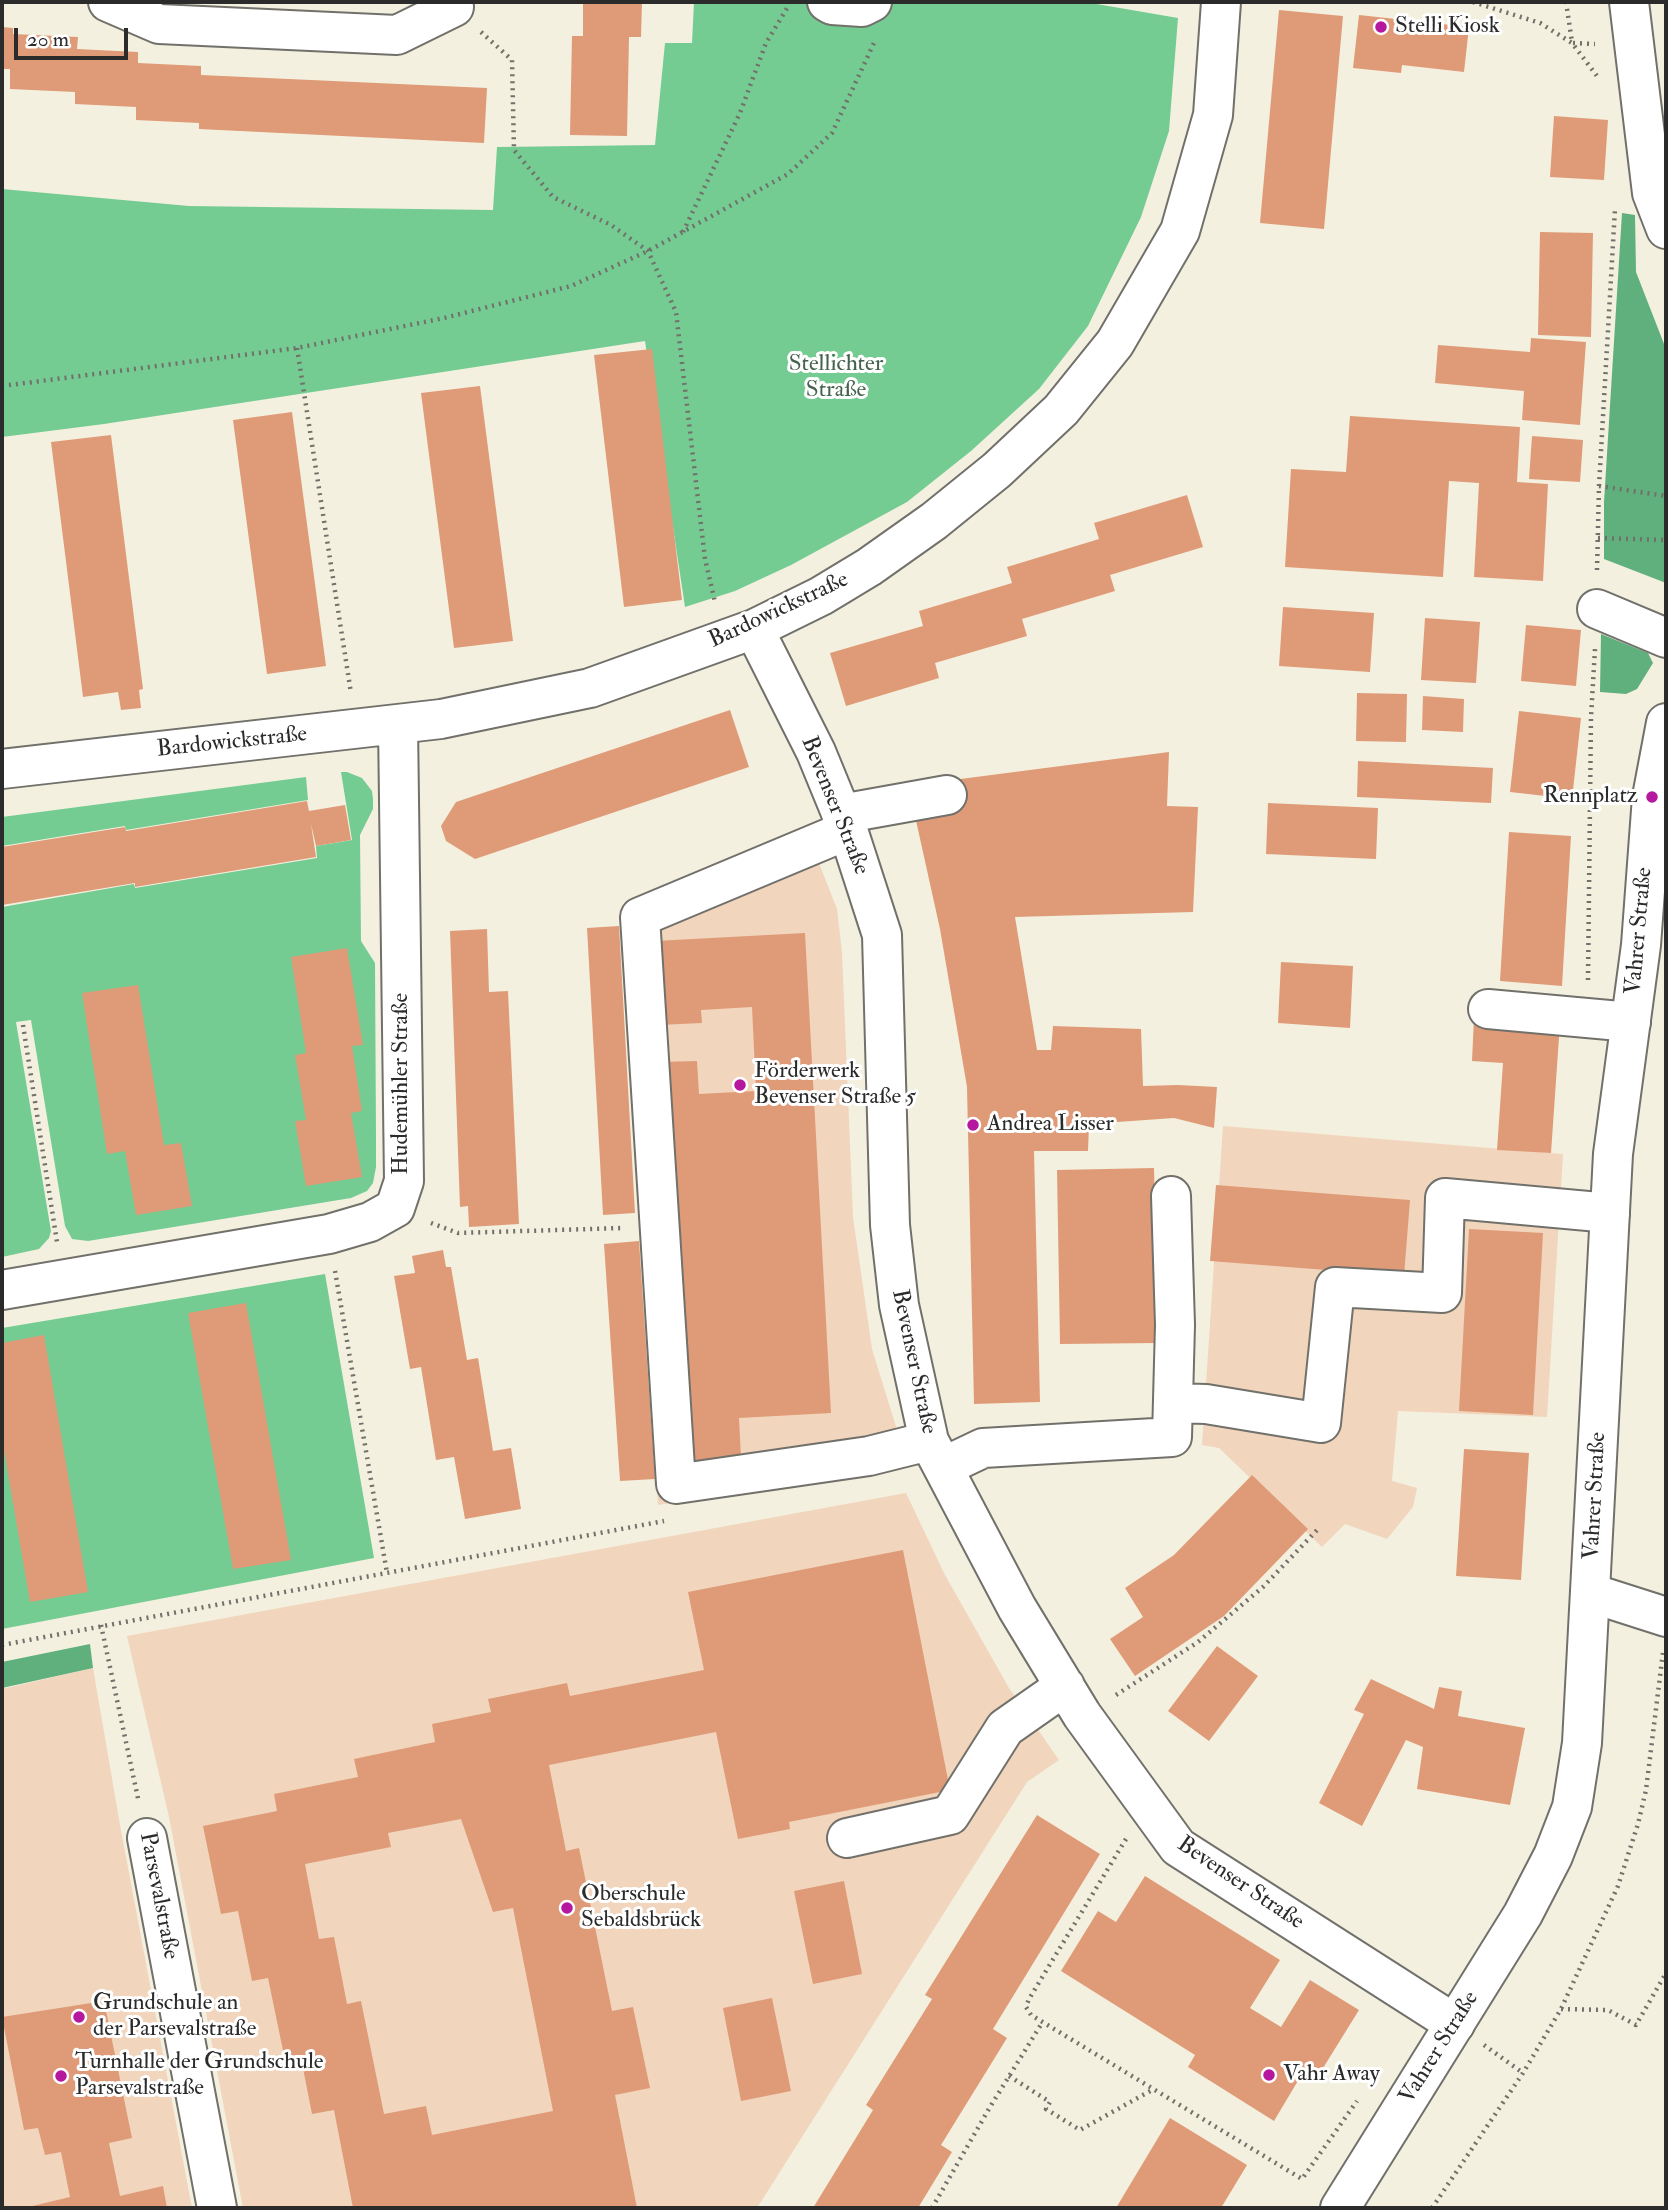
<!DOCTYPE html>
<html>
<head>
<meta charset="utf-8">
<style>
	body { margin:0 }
	#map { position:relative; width:1668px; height:2210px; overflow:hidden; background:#f4f0df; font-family:"IM FELL Double Pica",serif }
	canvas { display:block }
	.frame { position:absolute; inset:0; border:4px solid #2b2b2b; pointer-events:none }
	.scale { position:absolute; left:14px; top:28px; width:114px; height:32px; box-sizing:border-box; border:4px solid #2b2b2b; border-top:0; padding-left:9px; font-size:21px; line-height:24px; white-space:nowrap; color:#2b2b2b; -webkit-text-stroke:5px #fff; paint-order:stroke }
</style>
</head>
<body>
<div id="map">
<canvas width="1668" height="2210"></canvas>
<div class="frame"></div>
<div class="scale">20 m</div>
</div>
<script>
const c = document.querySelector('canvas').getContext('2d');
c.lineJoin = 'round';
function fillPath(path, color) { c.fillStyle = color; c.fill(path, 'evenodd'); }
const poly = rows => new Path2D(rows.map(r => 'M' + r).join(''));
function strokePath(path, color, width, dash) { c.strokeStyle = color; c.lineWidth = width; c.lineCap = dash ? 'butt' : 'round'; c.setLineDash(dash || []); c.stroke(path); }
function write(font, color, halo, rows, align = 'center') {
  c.font = font + ' "IM FELL Double Pica",serif'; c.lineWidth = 6; c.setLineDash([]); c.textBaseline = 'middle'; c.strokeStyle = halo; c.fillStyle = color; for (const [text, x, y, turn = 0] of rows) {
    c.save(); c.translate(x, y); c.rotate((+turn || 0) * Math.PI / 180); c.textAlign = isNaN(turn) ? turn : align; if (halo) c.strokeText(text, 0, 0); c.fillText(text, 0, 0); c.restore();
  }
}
fillPath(poly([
	[808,835,837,909,842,953,853,1217,872,1349,906,1459,658,1505,622,906],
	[1223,1126,1563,1154,1547,1417,1398,1411,1392,1481,1417,1488,1413,1507,1387,1539,1345,1524,1322,1547,1219,1448,1202,1445],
	[906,1493,945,1575,1009,1688,1059,1760,1027,1782,757,2208,243,2208,169,1817,127,1636],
	[93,1668,120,1825,192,2208,2,2208,2,1689]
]), '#f1d5bd');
fillPath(poly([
	[694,2,1085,2,1178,18,1169,131,1141,217,1088,326,1039,389,971,451,907,502,791,565,735,591,685,607,645,341,104,424,2,437,2,189,189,206,493,210,497,147,655,145,665,43,692,43],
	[341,772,347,772,362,778,372,791,373,799,373,809,360,835,361,941,375,963,376,1137,376,1167,373,1183,367,1191,351,1198,88,1241,72,1239,65,1226,31,1020,16,1022,51,1231,49,1238,39,1249,2,1257,2,907,134,884,135,888,317,858,316,846,352,840],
	[306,777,308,800,126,830,125,826,2,846,2,817],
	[325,1274,374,1558,2,1629,2,1328]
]), '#74cc92');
fillPath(poly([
	[1622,213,1635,215,1636,272,1666,349,1666,583,1604,559,1604,502],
	[1601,634,1648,653,1653,663,1637,689,1626,694,1600,692],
	[90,1644,93,1668,2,1688,2,1662]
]), '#5fb07c');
fillPath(poly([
	[583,2,642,2,641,37,629,37,627,136,570,135,572,36,583,36],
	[1279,10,1343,16,1324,229,1260,223],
	[1359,15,1469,27,1464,72,1402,65,1401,73,1353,68],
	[2,27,13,28,13,34,78,37,77,49,138,52,138,63,201,66,201,75,487,88,484,143,199,129,199,123,136,120,136,107,75,104,75,92,10,89,10,69,2,69],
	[1554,116,1608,120,1604,180,1550,177],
	[1540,232,1593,233,1591,337,1538,335],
	[1531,338,1586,342,1580,425,1522,420,1524,391,1435,383,1438,345,1530,352],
	[652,349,682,600,624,607,594,355],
	[480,386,513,641,454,648,421,393],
	[292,412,326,666,267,674,233,420],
	[1350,416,1520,427,1517,482,1548,484,1543,581,1474,577,1479,483,1449,481,1443,577,1285,567,1291,469,1346,472],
	[111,435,143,689,139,690,141,708,121,710,118,692,83,697,51,442],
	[1532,436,1583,440,1580,482,1529,479],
	[1187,495,1203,547,1110,575,1115,591,1022,619,1027,636,935,663,939,678,846,706,830,653,923,626,919,611,1012,583,1007,567,1099,539,1094,523],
	[1283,607,1374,613,1370,672,1279,666],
	[1425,618,1480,622,1476,683,1421,680],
	[1526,625,1581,630,1576,686,1521,681],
	[1357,693,1407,694,1406,742,1356,741],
	[1423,696,1464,699,1463,732,1422,730],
	[730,710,749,767,475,859,446,841,441,826,456,802],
	[1519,711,1581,718,1572,799,1510,792],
	[1169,752,1167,806,1198,807,1193,912,1015,917,1037,1050,1051,1050,1053,1026,1141,1029,1143,1086,1178,1085,1217,1087,1214,1128,1174,1118,1089,1124,1088,1151,1034,1151,1040,1402,974,1404,967,1087,940,929,915,816,945,781],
	[1358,761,1493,768,1491,803,1357,797],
	[307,801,309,811,345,805,351,840,316,846,311,824,316,857,135,887,135,883,2,905,2,847,125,827,126,831],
	[1268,803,1378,808,1376,859,1266,854],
	[1509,832,1571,836,1562,986,1500,981],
	[619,926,635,1213,603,1215,587,928],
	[487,929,489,992,508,991,519,1224,469,1227,468,1206,460,1207,450,931],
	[805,933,831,1413,739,1418,741,1458,683,1461,661,1062,697,1061,699,1094,756,1091,752,1007,701,1010,702,1023,659,1025,655,941],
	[347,948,363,1045,352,1046,362,1111,351,1113,362,1177,306,1186,295,1121,306,1120,295,1055,306,1053,291,957],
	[1281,962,1353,966,1350,1028,1278,1023],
	[138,985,164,1145,181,1143,192,1206,136,1215,125,1151,107,1154,82,993],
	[1474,1018,1560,1023,1551,1153,1497,1150,1503,1063,1472,1061],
	[1154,1168,1158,1343,1060,1344,1057,1170],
	[1216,1185,1410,1200,1404,1276,1210,1261],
	[1469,1229,1543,1233,1533,1415,1459,1411],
	[639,1241,655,1479,620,1481,604,1244],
	[443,1250,446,1267,451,1267,467,1360,478,1358,493,1451,511,1448,521,1509,465,1519,454,1457,436,1460,421,1367,410,1369,394,1276,415,1273,412,1256],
	[246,1303,291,1560,233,1569,188,1313],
	[44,1335,88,1592,30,1602,2,1439,2,1343],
	[1464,1449,1529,1453,1521,1580,1456,1576],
	[1252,1475,1308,1529,1224,1616,1135,1676,1110,1639,1143,1617,1125,1588,1174,1555],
	[903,1550,950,1790,789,1822,790,1829,738,1839,716,1732,549,1765,566,1851,579,1848,612,2011,633,2007,650,2088,615,2095,637,2208,353,2208,334,2110,312,2114,301,2058,285,2060,268,1978,252,1981,238,1911,221,1914,203,1826,277,1811,274,1794,358,1777,354,1759,435,1742,432,1724,491,1712,488,1699,567,1683,570,1696,704,1670,688,1592],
	[461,1819,493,1912,513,1908,553,2111,432,2135,426,2106,384,2114,361,2001,347,2004,334,1937,319,1939,305,1864,391,1847,388,1833],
	[1217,1646,1258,1676,1209,1741,1168,1711],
	[1371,1679,1434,1709,1439,1687,1462,1691,1458,1716,1525,1728,1510,1805,1417,1789,1423,1747,1406,1740,1362,1826,1319,1803,1364,1714,1354,1710],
	[1037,1815,1100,1854,993,2029,1007,2038,941,2145,952,2152,918,2208,813,2208,873,2110,866,2105,932,1999,925,1995],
	[1145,1876,1280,1960,1250,2008,1281,2027,1310,1980,1359,2010,1315,2081,1302,2074,1274,2121,1188,2067,1195,2055,1061,1971,1098,1911,1116,1922],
	[844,1881,862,1974,813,1984,794,1891],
	[772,1998,791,2091,741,2101,723,2008],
	[104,2001,132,2138,109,2143,120,2196,163,2186,167,2208,24,2208,70,2197,61,2152,45,2155,38,2128,24,2130,2,2017],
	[1170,2118,1247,2165,1221,2208,1116,2208]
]), '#df9b77');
const minor = poly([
	[108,2,159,24,397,35,454,7,449,2],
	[827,2,832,5,862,7,872,2],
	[1597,609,1666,638],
	[754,629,816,752,848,830,882,935,890,1225,899,1305,929,1441,1017,1608,1082,1715,1178,1847,1455,2024],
	[2,769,441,719,590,688,754,629,821,596,869,567,934,521,997,470,1061,410,1115,343,1180,231,1213,115,1221,2],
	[841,814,947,795],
	[848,830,640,917,676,1484,869,1456,929,1441],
	[1488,1009,1631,1022],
	[2,1290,329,1234,370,1222,395,1208,404,1181,398,724],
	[1173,1403,1206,1404,1321,1423,1335,1287,1442,1293,1445,1198,1610,1213],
	[943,1467,983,1448,1172,1437,1175,1325,1171,1196],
	[1591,1593,1666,1617],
	[147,1838,217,2208],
	[847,1838,950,1815,1005,1728,1065,1686]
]);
const major = poly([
	[1629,2,1652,193,1666,229],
	[1340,2208,1523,1914,1553,1856,1572,1807,1582,1743,1613,1154,1641,945,1652,797,1666,723]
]);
strokePath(minor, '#71706a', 42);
strokePath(major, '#71706a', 42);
strokePath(poly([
	[1473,2,1540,23,1572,43,1597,76],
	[1566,2,1572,42],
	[481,32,512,60,514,150,553,197,611,225,648,251,676,312,705,559,715,602],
	[1573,43,1595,44],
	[683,232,740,113,766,43,789,5],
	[297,348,351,693],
	[2,386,297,348,444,318,571,286,648,251,788,174,832,133,874,43],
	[1599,486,1666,496],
	[1598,538,1666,540],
	[1597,570,1599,486,1615,209],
	[1588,980,1591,717,1595,649],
	[23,1025,57,1242],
	[431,1223,458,1233,623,1228],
	[335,1271,387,1573],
	[101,1625,139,1803],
	[2,1645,664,1521],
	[1116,1695,1198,1642,1263,1587,1319,1528],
	[1126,1839,1029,1999,1026,2007,1031,2015,1302,2179,1357,2101],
	[1561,2009,1608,2010,1636,2025,1666,1973],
	[1484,2045,1523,2073],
	[1009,2076,1050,2102,1046,2109,1080,2130,1152,2090],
	[932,2208,990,2107,1042,2023],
	[1432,2208,1523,2073,1561,2009,1618,1886,1638,1824,1646,1790,1663,1652]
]), '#71706a', 4.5, [2, 5]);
strokePath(minor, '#fff', 38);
strokePath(major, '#fff', 38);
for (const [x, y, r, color] of [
	[1381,27,7,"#b5179e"],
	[1652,797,7,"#b5179e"],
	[740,1085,7,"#b5179e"],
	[973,1125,7,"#b5179e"],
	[567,1908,7,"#b5179e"],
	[79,2017,7,"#b5179e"],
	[1269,2075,7,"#b5179e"],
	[61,2076,7,"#b5179e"]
]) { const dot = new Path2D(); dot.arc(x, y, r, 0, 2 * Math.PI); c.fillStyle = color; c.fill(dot); strokePath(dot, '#fff', 2.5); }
write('23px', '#2b2b2b', '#fff', [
	["Stelli Kiosk",1395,27],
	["Rennplatz",1638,797,"right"],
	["Förderwerk",754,1072],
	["Bevenser Straße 5",754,1098],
	["Andrea Lisser",987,1125],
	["Oberschule",581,1895],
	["Sebaldsbrück",581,1921],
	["Grundschule an",93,2004],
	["der Parsevalstraße",93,2030],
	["Turnhalle der Grundschule",75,2063],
	["Parsevalstraße",75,2089],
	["Vahr Away",1283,2075]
], 'left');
write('23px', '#45634f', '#fff', [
	["Stellichter",836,365],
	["Straße",836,391]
]);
write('23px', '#2b2b2b', '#fff', [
	["Bardowickstraße",779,611,-25],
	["Bardowickstraße",232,743,-6],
	["Bevenser Straße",834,806,68],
	["Vahrer Straße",1640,931,-85],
	["Hudemühler Straße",402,1084,-90],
	["Bevenser Straße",913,1362,78],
	["Vahrer Straße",1596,1496,-87],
	["Bevenser Straße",1240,1884,34],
	["Parsevalstraße",158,1896,79],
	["Vahrer Straße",1440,2048,-58]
]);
</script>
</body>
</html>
